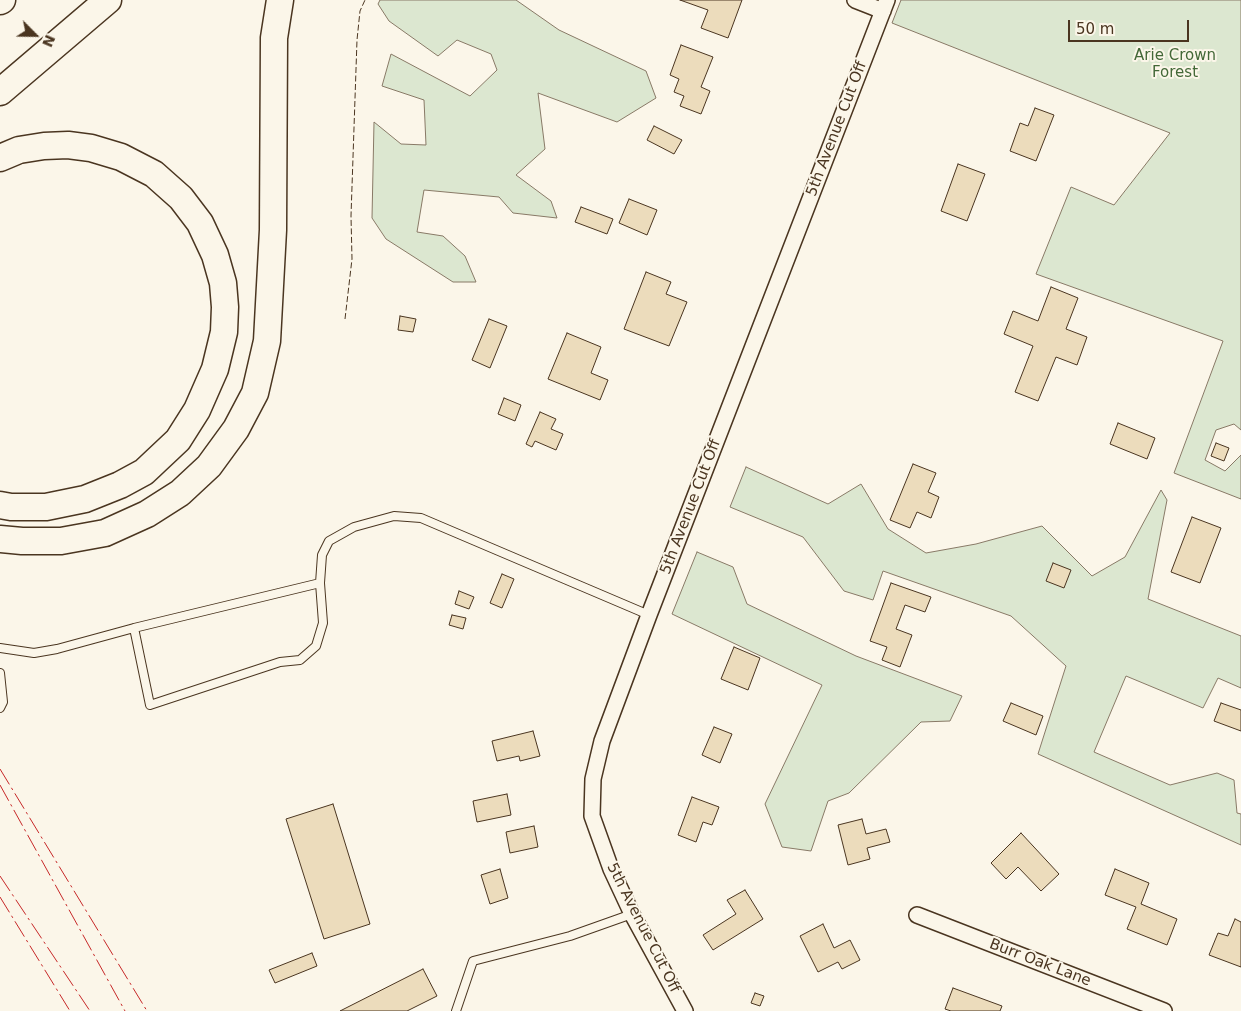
<!DOCTYPE html>
<html>
<head>
<meta charset="utf-8">
<style>
	body { margin:0 }
	#map { position:relative; width:1241px; height:1011px; overflow:hidden; background:#fbf6e9; font-family:"DejaVu Sans",sans-serif }
	canvas { display:block }
	.north { position:absolute; left:10px; top:10px; width:50px; height:50px; -webkit-text-stroke:4px #fbf6e9; paint-order:stroke; rotate:113deg; font-size:14px; font-weight:700; line-height:20px; text-align:center; color:#4a3520 }
	.north::after { content:''; display:block; margin:auto; width:18px; height:22px; background:#4a3520; clip-path:polygon(50% 0,100% 100%,50% 72%,0 100%) }
	.scale { position:absolute; left:1068px; top:20px; width:121px; height:22px; box-sizing:border-box; border:2px solid #4a3520; border-top:0; padding-left:6px; font-size:15px; line-height:18px; white-space:nowrap; color:#4a3520; -webkit-text-stroke:4px #fbf6e9; paint-order:stroke }
</style>
</head>
<body>
<div id="map">
<canvas width="1241" height="1011"></canvas>
<div class="north">N</div>
<div class="scale">50 m</div>
</div>
<script>
const c = document.querySelector('canvas').getContext('2d');
c.lineJoin = 'round';
function fillPath(path, color) { c.fillStyle = color; c.fill(path, 'evenodd'); }
const poly = rows => new Path2D(rows.map(r => 'M' + r).join(''));
function strokePath(path, color, width, dash) { c.strokeStyle = color; c.lineWidth = width; c.lineCap = dash ? 'butt' : 'round'; c.setLineDash(dash || []); c.stroke(path); }
function write(font, color, halo, rows, align = 'center') {
  c.font = font + ' "DejaVu Sans",sans-serif'; c.lineWidth = 4; c.setLineDash([]); c.textBaseline = 'middle'; c.strokeStyle = halo; c.fillStyle = color; for (const [text, x, y, turn = 0] of rows) {
    c.save(); c.translate(x, y); c.rotate((+turn || 0) * Math.PI / 180); c.textAlign = isNaN(turn) ? turn : align; if (halo) c.strokeText(text, 0, 0); c.fillText(text, 0, 0); c.restore();
  }
}
const green = poly([
	[380,0,516,0,559,30,646,71,656,98,617,122,538,93,545,149,516,175,551,201,557,218,513,213,499,197,424,190,417,232,443,236,465,256,476,282,453,282,386,239,372,218,374,122,401,144,426,145,424,100,382,86,391,54,470,96,497,70,491,54,457,40,438,56,389,21,378,4,380,0],
	[901,0,1241,0,1241,430,1234,424,1216,430,1205,460,1225,471,1241,455,1241,499,1174,473,1223,341,1036,274,1071,187,1114,205,1170,133,892,23,901,0],
	[746,467,828,504,861,484,888,529,926,553,976,544,1042,526,1092,576,1125,557,1161,490,1167,500,1148,599,1241,636,1241,688,1218,678,1203,708,1126,676,1094,752,1170,785,1217,773,1234,780,1237,813,1241,814,1241,845,1038,754,1066,666,1011,616,883,571,873,600,844,591,803,537,730,507,746,467],
	[697,552,733,567,747,604,856,656,962,696,950,721,921,722,849,793,828,801,811,851,782,847,765,804,822,685,672,614,697,552]
]);
fillPath(green, '#dce7d0');
strokePath(green, '#887966', 1);
const building = poly([
	[680,0,742,0,728,38,701,28,708,10,680,0],
	[681,45,713,57,701,87,710,91,701,114,680,106,684,96,674,92,679,79,670,75,681,45],
	[1035,108,1054,115,1036,161,1010,151,1020,123,1028,126,1035,108],
	[654,126,682,140,674,154,647,140,654,126],
	[958,164,985,174,967,221,941,211,958,164],
	[629,199,657,210,647,235,619,223,629,199],
	[581,207,613,219,607,234,575,222,581,207],
	[646,272,671,282,666,294,687,302,669,346,624,329,646,272],
	[1051,287,1078,298,1066,329,1087,337,1077,365,1056,357,1038,401,1015,392,1033,346,1004,334,1013,311,1038,321,1051,287],
	[400,316,416,319,413,332,398,330,400,316],
	[489,319,507,326,490,368,472,360,489,319],
	[567,333,601,347,591,373,608,380,600,400,548,379,567,333],
	[504,398,521,405,515,421,498,414,504,398],
	[540,412,556,419,551,429,563,434,556,450,535,441,532,447,526,444,540,412],
	[1118,423,1155,438,1147,459,1110,444,1118,423],
	[1216,443,1229,448,1224,461,1211,456,1216,443],
	[913,464,936,473,928,492,939,497,931,518,917,512,910,528,890,520,913,464],
	[1192,517,1221,528,1200,583,1171,572,1192,517],
	[1053,563,1071,570,1064,588,1046,581,1053,563],
	[502,574,514,579,502,608,490,603,502,574],
	[891,583,931,597,925,612,905,605,896,629,912,635,900,667,882,660,887,647,870,641,891,583],
	[459,591,474,597,469,609,455,604,459,591],
	[452,615,466,618,463,629,449,625,452,615],
	[734,647,760,658,748,690,721,679,734,647],
	[1011,703,1043,716,1036,735,1003,721,1011,703],
	[1221,703,1241,710,1241,731,1214,721,1221,703],
	[714,727,732,734,720,763,702,755,714,727],
	[533,731,540,756,520,761,519,756,497,761,492,741,533,731],
	[507,794,511,815,477,822,473,801,507,794],
	[692,797,719,807,712,825,703,822,696,842,678,835,692,797],
	[333,804,370,924,324,939,286,819,333,804],
	[862,819,866,834,886,829,890,842,867,848,870,859,848,865,838,825,862,819],
	[534,826,538,847,510,853,506,832,534,826],
	[1021,833,1059,874,1041,891,1018,867,1006,879,991,863,1021,833],
	[500,869,508,898,490,904,481,875,500,869],
	[1115,869,1149,883,1141,904,1177,919,1167,945,1127,929,1136,907,1105,895,1115,869],
	[745,890,763,919,713,950,703,935,736,914,727,900,745,890],
	[1235,919,1241,922,1241,967,1209,955,1218,933,1228,936,1235,919],
	[823,924,834,948,850,940,860,960,842,969,838,962,818,972,800,936,823,924],
	[312,953,317,966,275,983,269,970,312,953],
	[423,969,437,996,407,1011,340,1011,423,969],
	[953,988,1002,1006,1000,1011,951,1011,945,1009,953,988],
	[755,993,764,996,760,1006,751,1003,755,993]
]);
fillPath(building, '#ecdcbc');
strokePath(building, '#4a3520', 1);
const lane = poly([
	[134,628,150,705,280,662,300,660,316,646,323,623,320,583,322,555,329,541,354,527,394,516,421,518,649,615],
	[0,648,34,653,57,649,134,628,320,583],
	[0,673,3,702,0,708],
	[456,1011,473,961,570,936,632,914]
]);
const street = poly([
	[855,0,883,11],
	[917,915,1164,1011],
	[685,1011,632,914,611,869,592,816,593,779,602,741,649,615,887,0]
]);
const highway = poly([
	[0,1,2,0],
	[0,92,108,0],
	[0,158,19,150,44,146,68,145,91,148,121,157,154,174,181,198,200,223,215,255,223,283,225,307,224,332,215,369,197,410,178,440,144,472,120,485,85,499,46,507,11,507,0,505],
	[0,539,22,541,61,541,105,533,147,514,180,493,209,466,236,429,255,393,267,341,273,230,274,38,280,0]
]);
strokePath(lane, '#4a3520', 10);
strokePath(street, '#4a3520', 18);
strokePath(highway, '#4a3520', 29);
strokePath(lane, '#fbf6e9', 8);
strokePath(street, '#fbf6e9', 15);
strokePath(highway, '#fbf6e9', 26);
strokePath(poly([
	[345,319,352,259,351,216,357,40,360,11,365,0]
]), '#4a3520', 1, [6, 2.5]);
strokePath(poly([
	[0,769,147,1011],
	[0,785,125,1011],
	[0,876,90,1011],
	[0,897,70,1011]
]), '#c62828', 1, [18, 4, 2.5, 4]);
write('15px', '#436837', '#fbf6e9', [
	["Arie Crown",1175,56],
	["Forest",1175,73]
]);
write('15px', '#4a3520', '#fbf6e9', [
	["5th Avenue Cut Off",837,129,-69],
	["5th Avenue Cut Off",691,507,-69],
	["5th Avenue Cut Off",643,928,63],
	["Burr Oak Lane",1040,963,21]
]);
</script>
</body>
</html>
